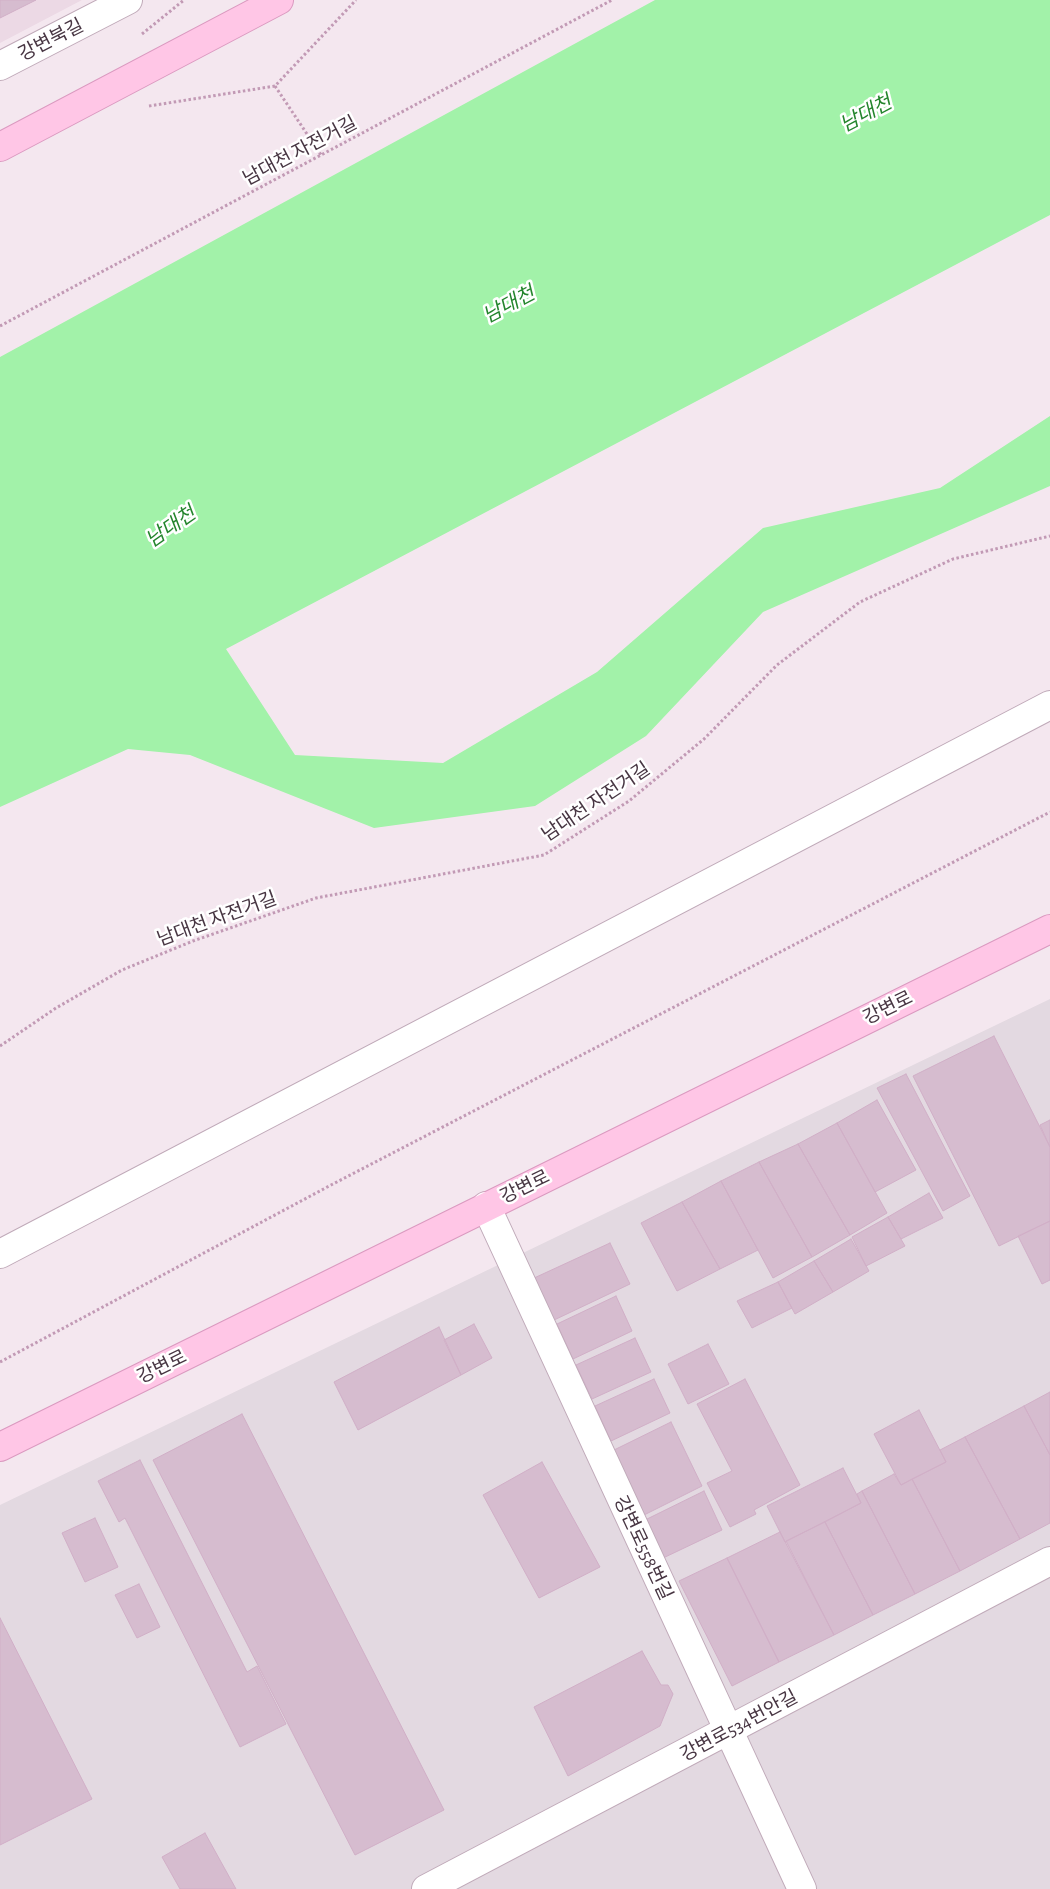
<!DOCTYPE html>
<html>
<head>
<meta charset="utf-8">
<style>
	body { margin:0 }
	canvas { display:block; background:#f4e7ef }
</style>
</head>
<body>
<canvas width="1050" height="1889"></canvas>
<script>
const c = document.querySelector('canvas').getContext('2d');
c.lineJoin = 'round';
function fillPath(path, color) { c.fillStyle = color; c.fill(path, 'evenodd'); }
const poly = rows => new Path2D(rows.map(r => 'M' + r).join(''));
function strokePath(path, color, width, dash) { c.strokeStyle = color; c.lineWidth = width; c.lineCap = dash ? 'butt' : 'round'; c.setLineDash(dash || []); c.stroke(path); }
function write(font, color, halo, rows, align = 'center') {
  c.font = font + ' "Alegreya Sans","Noto Sans KR",sans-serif'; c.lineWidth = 5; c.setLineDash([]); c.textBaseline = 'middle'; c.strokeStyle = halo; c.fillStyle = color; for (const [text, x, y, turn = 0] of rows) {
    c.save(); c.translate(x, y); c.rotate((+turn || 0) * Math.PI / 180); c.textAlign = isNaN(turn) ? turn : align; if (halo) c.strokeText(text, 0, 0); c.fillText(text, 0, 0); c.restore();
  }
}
fillPath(poly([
	[0,0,82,0,0,43]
]), '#ecd9e5');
fillPath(poly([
	[1050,999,1050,1889,0,1889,0,1505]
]), '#e3d9e1');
fillPath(poly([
	[655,0,1050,0,1050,215,226,649,295,755,443,763,597,672,763,528,940,488,1050,416,1050,486,763,612,646,736,535,806,374,828,190,755,128,749,0,807,0,357]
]), '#a2f2a9');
const building = poly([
	[0,0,36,0,0,18,0,0],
	[994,1036,1050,1147,1050,1221,999,1246,913,1076,994,1036],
	[906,1074,970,1196,943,1211,877,1088,906,1074],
	[877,1100,916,1170,875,1192,837,1123,877,1100],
	[1050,1120,1050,1147,1040,1125,1050,1120],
	[837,1123,887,1213,850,1235,798,1144,837,1123],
	[798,1144,850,1235,812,1257,759,1162,798,1144],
	[759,1162,812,1257,773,1278,721,1181,759,1162],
	[721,1181,758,1250,720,1269,682,1202,721,1181],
	[929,1193,943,1218,901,1239,888,1217,929,1193],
	[682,1202,720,1269,677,1291,641,1223,682,1202],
	[888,1217,905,1246,866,1266,852,1237,888,1217],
	[1050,1221,1050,1280,1042,1284,1018,1236,1050,1221],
	[851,1239,869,1271,833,1292,814,1261,851,1239],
	[610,1243,630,1284,552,1321,532,1279,610,1243],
	[814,1261,833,1292,795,1314,778,1282,814,1261],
	[778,1282,792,1308,752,1328,737,1301,778,1282],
	[616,1296,632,1331,573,1359,557,1324,616,1296],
	[474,1324,492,1358,461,1375,444,1340,474,1324],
	[439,1327,461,1375,358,1430,334,1382,439,1327],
	[635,1338,651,1372,592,1399,576,1365,635,1338],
	[708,1344,729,1384,688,1404,668,1364,708,1344],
	[654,1379,670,1413,611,1441,595,1406,654,1379],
	[745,1379,800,1485,754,1510,756,1514,730,1527,707,1483,732,1471,697,1404,745,1379],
	[1050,1392,1050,1455,1024,1406,1050,1392],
	[1024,1406,1050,1455,1050,1523,1020,1539,965,1437,1024,1406],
	[919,1410,946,1462,901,1485,874,1434,919,1410],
	[242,1414,444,1810,355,1855,153,1460,242,1414],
	[671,1422,702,1486,644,1515,612,1451,671,1422],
	[965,1437,1020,1539,960,1571,912,1479,946,1462,940,1450,965,1437],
	[140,1460,247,1672,257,1666,286,1724,240,1747,125,1518,119,1522,98,1481,140,1460],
	[542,1462,600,1567,539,1598,483,1495,542,1462],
	[843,1468,861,1503,785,1542,767,1506,843,1468],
	[894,1474,901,1485,912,1479,960,1571,915,1594,862,1491,894,1474],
	[704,1491,722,1530,661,1559,643,1521,704,1491],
	[862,1491,915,1594,873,1615,825,1522,861,1503,857,1494,862,1491],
	[95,1518,118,1567,85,1582,62,1533,95,1518],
	[825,1522,873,1615,834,1635,786,1541,825,1522],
	[780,1532,834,1635,779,1662,727,1558,780,1532],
	[727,1558,779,1662,732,1686,679,1581,727,1558],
	[139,1584,160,1627,137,1638,115,1595,139,1584],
	[0,1618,92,1799,0,1845,0,1618],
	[642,1651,661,1685,668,1685,673,1694,660,1726,568,1776,534,1707,642,1651],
	[205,1833,236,1889,180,1889,162,1857,205,1833]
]);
fillPath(building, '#d6bccf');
strokePath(building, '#d1afc7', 1);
const street = poly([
	[0,66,128,0],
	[486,1206,802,1889],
	[0,1254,1050,705],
	[426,1889,1050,1561]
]);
const secondary = poly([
	[0,147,279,0],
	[0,1447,1050,929]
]);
strokePath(street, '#c0aab9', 30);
strokePath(secondary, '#db9ac0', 30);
strokePath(poly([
	[142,34,184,0],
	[275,86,321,155],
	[149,106,275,86,356,0],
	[0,326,612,0],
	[0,1046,56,1008,122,970,193,941,316,898,544,855,629,801,704,739,777,665,860,602,953,559,1050,536],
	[0,1362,331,1185,1050,812]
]), '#c29ab5', 3, [2.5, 2.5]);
strokePath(street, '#fff', 28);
strokePath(secondary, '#ffc6e6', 28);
write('19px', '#483643', '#fff', [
	["강변북길",51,40,-27],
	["남대천 자전거길",300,151,-28],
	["남대천 자전거길",596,802,-34],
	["남대천 자전거길",217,919,-20],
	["강변로",888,1008,-26],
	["강변로",525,1187,-26],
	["강변로",162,1367,-26],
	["강변로558번길",643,1548,65],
	["강변로534번안길",739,1726,-28]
]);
write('italic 20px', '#24852d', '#fff', [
	["남대천",866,114,-28],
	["남대천",509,305,-28],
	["남대천",171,527,-35]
]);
</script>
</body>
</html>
